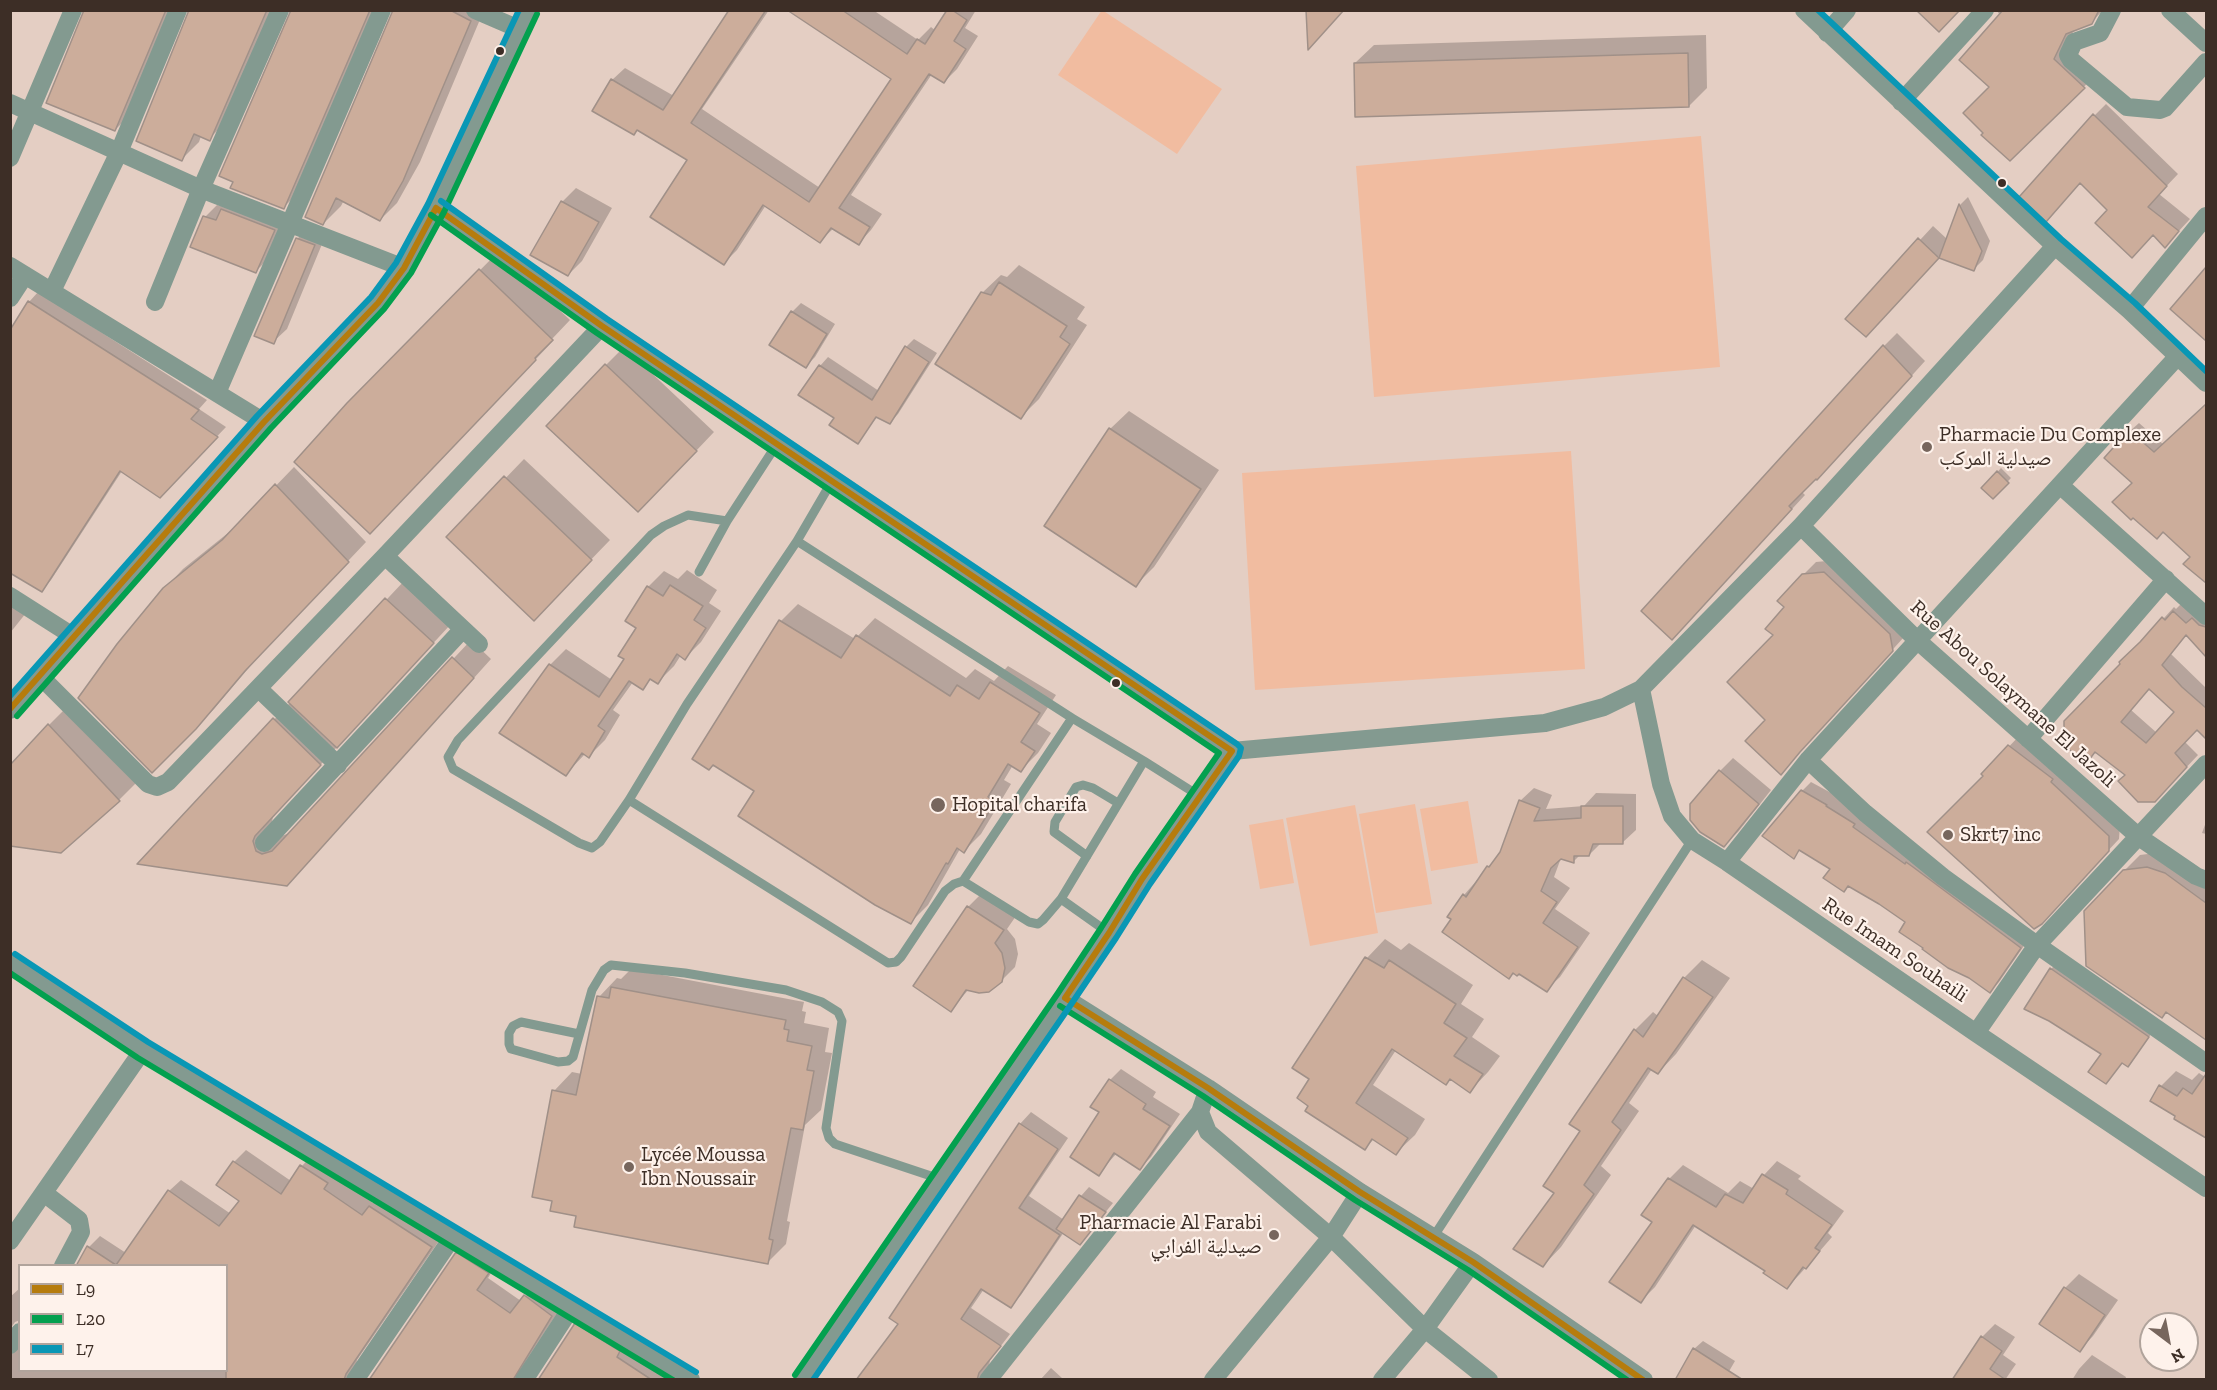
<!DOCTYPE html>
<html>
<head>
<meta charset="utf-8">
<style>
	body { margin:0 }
	#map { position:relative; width:2217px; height:1390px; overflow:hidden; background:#e4cec3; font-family:"Zilla Slab",serif }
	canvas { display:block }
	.frame { position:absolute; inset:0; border:12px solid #3d2e26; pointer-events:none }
	.legend { position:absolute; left:18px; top:1264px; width:210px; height:108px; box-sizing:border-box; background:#fef2eb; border:2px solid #b1a49c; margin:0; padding:8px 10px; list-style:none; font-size:18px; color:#3d2e26 }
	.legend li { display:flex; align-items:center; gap:12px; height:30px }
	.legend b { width:30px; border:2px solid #b1a49c }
	.north { position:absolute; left:2139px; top:1312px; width:60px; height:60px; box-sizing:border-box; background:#fef2eb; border:2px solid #b1a49c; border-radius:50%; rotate:148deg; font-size:16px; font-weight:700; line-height:24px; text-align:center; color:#3d2e26 }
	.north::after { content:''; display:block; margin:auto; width:21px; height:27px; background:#77665d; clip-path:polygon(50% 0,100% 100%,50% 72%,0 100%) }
</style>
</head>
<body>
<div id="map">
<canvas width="2217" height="1390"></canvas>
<div class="frame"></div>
<ul class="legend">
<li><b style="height:8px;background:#b67c0d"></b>L9</li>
<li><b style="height:8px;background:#03a04f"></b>L20</li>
<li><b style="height:8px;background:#0997b5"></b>L7</li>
</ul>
<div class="north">N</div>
</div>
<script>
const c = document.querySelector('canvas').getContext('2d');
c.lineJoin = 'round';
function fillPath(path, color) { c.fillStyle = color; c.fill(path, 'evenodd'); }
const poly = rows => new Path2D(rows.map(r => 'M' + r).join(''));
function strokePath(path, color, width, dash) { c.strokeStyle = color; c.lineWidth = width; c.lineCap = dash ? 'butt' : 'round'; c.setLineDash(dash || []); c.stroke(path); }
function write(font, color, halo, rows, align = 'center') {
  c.font = font + ' "Zilla Slab","Noto Naskh Arabic",serif'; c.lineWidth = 4.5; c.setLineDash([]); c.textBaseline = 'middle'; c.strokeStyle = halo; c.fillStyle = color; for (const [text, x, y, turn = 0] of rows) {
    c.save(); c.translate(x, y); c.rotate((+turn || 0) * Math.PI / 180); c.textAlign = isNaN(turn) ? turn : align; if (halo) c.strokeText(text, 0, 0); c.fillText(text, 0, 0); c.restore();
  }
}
fillPath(poly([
	[1102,10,1222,89,1177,154,1058,75],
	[1701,136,1720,367,1374,397,1356,166],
	[1571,451,1585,669,1255,690,1242,473],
	[1468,801,1478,863,1431,871,1420,809],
	[1415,804,1432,904,1376,913,1359,814],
	[1355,805,1378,933,1310,946,1286,818],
	[1283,819,1294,883,1260,889,1249,825]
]), '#f1bca0');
fillPath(poly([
	[84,10,176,10,132,113,115,130],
	[190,10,276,10,226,122,209,139,201,136,199,142,182,159],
	[292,10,378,10,301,190,284,207],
	[393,10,484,10,420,162,397,203,380,220,344,200,341,206,324,223,307,216],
	[731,10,769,10,702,109,820,188,893,79,790,10,873,10,918,40,931,27,936,31,949,10,976,10,965,28,978,36,957,69,944,82,932,74,851,195,882,214,871,230,859,243,834,228,820,241,766,205,737,250,724,263,689,159,612,80,625,68,674,96],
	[1997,10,2103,10,2091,23,2075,28,2067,44,2098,73,2010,159,1991,87,2000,16],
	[1706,35,1707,88,1689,106,1355,63,1374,45],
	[2106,104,2178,174,2159,194,2190,219,2165,246,2154,234,2109,210,2081,182,2094,116],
	[576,188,612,208,582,261,568,275,532,254,562,202],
	[1968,197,1990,241,1983,260,1974,269,1939,256,1879,322,1847,319,1933,226,1947,239,1960,205],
	[217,205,286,218,268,259,256,271,205,217],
	[311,225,327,232,287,329,273,342,297,239],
	[498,252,570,320,552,339,554,340,389,514,348,404],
	[1019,265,1085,307,1077,319,1087,325,1039,399,1021,417,982,293,1001,275,1007,277],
	[2206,270,2206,339,2172,308],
	[38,292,207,400,199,409,226,427,160,496,122,471,51,580,41,590,10,333,29,302],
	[801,303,835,324,815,357,806,366,771,345,792,312],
	[1897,333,1925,361,1831,465,1802,492,1805,495,1685,625,1884,346],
	[914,339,937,353,898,414,889,423,878,416,857,442,836,418,820,366,828,357,879,391,906,347],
	[624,347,714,432,657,492,606,365],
	[2206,405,2206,577,2193,557,2134,482,2130,431,2139,423,2164,445],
	[1129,411,1219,470,1154,567,1136,585,1110,429],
	[524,459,610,540,552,600,449,537],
	[294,467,366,542,263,651,214,709,152,770,164,589,183,569,238,525],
	[2001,468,2011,478,1993,497,1983,488],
	[1837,560,1904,637,1781,773,1767,720,1775,635,1803,575,1816,562],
	[687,570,717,590,709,603,721,611,701,642,685,658,681,655,674,666,658,682,652,678,642,688,633,682,613,710,620,715,605,740,589,756,585,754,566,774,501,732,550,665,566,649,612,680,626,659,638,627,627,620,648,587,664,571,678,579],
	[404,581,451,624,273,816,271,828,281,836,290,833,471,640,491,659,305,866,140,863],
	[2184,601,2206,611,2206,655,2187,634,2171,654,2206,688,2206,737,2198,728,2185,742,2198,755,2166,789,2127,775,2096,751,2145,639,2174,607,2176,609],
	[2150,688,2177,712,2157,733,2131,710],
	[10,603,26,613,10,633],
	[798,604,855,639,875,618,966,678,975,669,994,681,1008,666,1056,695,1037,724,1051,733,1038,753,1021,770,1013,765,1004,780,1011,784,981,834,964,851,960,849,928,905,911,922,756,790,714,764,694,759,781,621],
	[67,707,137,782,119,800,49,725],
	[2020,735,2120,825,2119,839,2052,911,1983,774],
	[1733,758,1771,790,1738,832,1724,845,1720,771],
	[1811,782,1835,795,2030,937,1999,982,1990,991,1908,922,1832,868,1801,849,1794,857,1802,791],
	[1534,788,1552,795,1546,809,1584,806,1596,793,1636,794,1636,830,1622,843,1601,843,1589,855,1580,855,1574,861,1561,858,1554,877,1570,888,1555,909,1590,933,1560,977,1546,990,1464,895,1499,855,1520,801],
	[2206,822,2206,834,2202,833],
	[2163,852,2206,877,2206,1039,2167,1011,2124,871,2140,855],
	[982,893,1016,916,1007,929,1015,939,1018,954,1015,967,1001,981,969,989,951,1010,915,986,969,906],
	[1385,939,1401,950,1409,943,1473,985,1461,1004,1484,1019,1472,1037,1500,1056,1488,1072,1470,1091,1451,1078,1446,1083,1396,1050,1373,1085,1425,1119,1415,1135,1396,1153,1374,1139,1365,1148,1310,1105,1311,1079,1294,1067,1367,958],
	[1702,960,1730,978,1676,1054,1658,1073,1652,1069,1629,1103,1639,1111,1601,1166,1611,1175,1561,1247,1543,1266,1556,1193,1582,1131,1635,1030,1653,1012,1658,1016,1684,978],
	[2060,960,2156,1027,2136,1056,2127,1065,2123,1062,2106,1082,2104,1054,2050,1019,2026,1008,2051,969],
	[631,969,804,1002,802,1011,806,1012,804,1023,829,1028,825,1052,832,1053,821,1110,805,1125,787,1221,790,1222,786,1244,768,1262,578,1215,554,1091,572,1072,582,1074,599,997,617,978,621,979],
	[1121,1069,1156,1092,1153,1097,1180,1114,1151,1157,1140,1168,1117,1153,1098,1174,1101,1112,1110,1080],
	[2176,1071,2192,1080,2199,1073,2205,1077,2206,1075,2206,1138,2152,1100,2161,1086],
	[1031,1112,1068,1138,1029,1196,1064,1220,1081,1196,1089,1187,1113,1203,1080,1243,1064,1232,1021,1295,1010,1306,984,1289,971,1308,1010,1334,990,1360,988,1373,983,1380,858,1380,900,1323,891,1317,1020,1124],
	[246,1150,291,1181,302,1166,313,1154,339,1170,335,1177,373,1203,382,1195,443,1235,357,1360,356,1372,361,1378,371,1379,457,1253,469,1241,499,1260,488,1278,521,1301,537,1284,563,1304,526,1361,529,1378,535,1380,10,1380,10,1331,20,1343,20,1370,226,1370,226,1266,78,1266,89,1247,100,1236,126,1253,169,1191,181,1180,231,1214,241,1201,234,1162],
	[1777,1161,1801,1176,1798,1179,1844,1211,1828,1233,1832,1237,1800,1274,1787,1287,1767,1271,1696,1225,1655,1287,1641,1301,1654,1222,1643,1214,1669,1179,1683,1165,1728,1193,1740,1181,1754,1189,1764,1175],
	[2079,1274,2118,1300,2093,1336,2080,1350,2065,1288],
	[20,1288,20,1320,15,1322,10,1329,10,1297],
	[588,1312,682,1380,538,1380,576,1324],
	[1995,1324,2015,1337,2003,1355,2016,1364,2005,1380,1954,1380,1982,1337],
	[1703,1341,1735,1361,1724,1380,1694,1349],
	[2092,1355,2126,1377,2125,1380,2072,1380,2079,1369],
	[1051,1368,1062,1378,1061,1380,1040,1380]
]), '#0003');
const building = poly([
	[84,10,166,10,115,131,46,103,84,10],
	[189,10,267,10,210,141,194,134,182,161,136,141,189,10],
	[291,10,370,10,284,209,230,188,233,182,219,176,291,10],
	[393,10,450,10,471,21,403,181,380,221,336,198,323,225,305,217,393,10],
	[729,10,766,10,691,123,809,202,891,79,787,10,842,10,907,54,917,39,925,44,947,10,952,10,967,20,954,41,966,49,944,83,929,74,839,208,870,227,859,245,831,228,820,243,763,205,724,265,650,217,687,160,637,130,634,135,592,111,611,79,663,110,729,10],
	[1306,10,1344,10,1308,50,1306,10],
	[1916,10,1960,10,1939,32,1916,10],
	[2003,10,2099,10,2092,24,2066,34,2054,59,2085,88,2010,161,1981,135,1983,133,1963,113,1989,87,1959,60,2003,10],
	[1688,53,1689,107,1355,117,1354,63,1688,53],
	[2093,114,2167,186,2148,207,2179,231,2165,248,2153,235,2132,258,2095,223,2107,210,2080,183,2046,222,2019,197,2093,114],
	[561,201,599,222,568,276,530,255,561,201],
	[1959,204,1982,251,1974,271,1939,258,1959,204],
	[221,209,275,230,256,273,190,247,203,216,216,220,221,209],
	[296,238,315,245,274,344,254,336,296,238],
	[1918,238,1939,258,1866,337,1845,319,1918,238],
	[2206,267,2206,341,2170,309,2206,267],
	[479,269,553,340,535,358,536,360,370,534,294,462,347,403,479,269],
	[999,282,1067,326,1060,337,1070,344,1021,419,935,364,981,292,991,295,999,282],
	[28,301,199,410,191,419,218,437,160,498,120,471,42,592,10,573,10,330,28,301],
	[791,311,827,334,806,368,769,345,791,311],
	[1883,345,1912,376,1817,480,1816,479,1789,506,1792,509,1672,640,1641,611,1883,345],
	[905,346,929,362,890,424,876,417,858,444,829,425,834,418,798,395,819,365,872,400,905,346],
	[605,364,697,451,638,512,546,426,605,364],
	[2206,404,2206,583,2183,564,2190,557,2163,532,2157,539,2133,518,2131,520,2112,502,2132,483,2104,458,2129,430,2154,452,2206,404],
	[1109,428,1201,489,1136,587,1044,526,1109,428],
	[1997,471,2009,483,1993,499,1981,488,1997,471],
	[504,476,592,560,534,621,446,537,504,476],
	[275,484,349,562,245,671,196,729,152,773,78,698,117,644,163,588,222,540,275,484],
	[1824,572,1890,634,1893,651,1800,752,1781,775,1745,741,1765,720,1727,682,1773,635,1765,629,1784,607,1777,601,1802,574,1824,572],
	[670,585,703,606,694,620,706,628,685,660,677,654,658,684,650,679,643,690,629,681,598,726,605,731,589,758,582,753,566,776,499,733,549,664,599,697,624,659,618,656,636,628,625,621,647,586,663,596,670,585],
	[385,598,434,643,337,748,288,702,385,598],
	[2173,611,2186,623,2192,618,2199,625,2206,627,2206,657,2186,635,2162,665,2182,687,2206,708,2206,739,2197,730,2175,753,2187,767,2155,802,2138,802,2118,781,2125,775,2095,752,2086,764,2064,745,2064,721,2120,664,2119,662,2140,642,2162,617,2165,620,2173,611],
	[2149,689,2174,712,2146,743,2121,722,2149,689],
	[779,620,841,658,856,635,950,696,957,685,979,699,990,682,1040,713,1021,742,1035,751,1021,772,1008,764,988,797,995,802,964,853,957,848,948,864,946,863,911,924,875,905,738,816,754,791,713,765,709,770,692,759,779,620],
	[452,657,474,678,287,886,137,864,273,718,321,765,255,836,253,841,256,851,262,854,272,851,452,657],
	[48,724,120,801,61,853,10,846,10,765,48,724],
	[2008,745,2053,779,2051,782,2109,836,2109,851,2042,924,2034,929,1927,832,1983,776,1981,774,2008,745],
	[1719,770,1759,804,1724,847,1700,832,1690,820,1690,804,1719,770],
	[1801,790,1827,805,1826,806,1855,824,1853,827,1905,864,1906,862,1913,867,2021,948,1990,993,1969,978,1948,968,1922,949,1923,948,1899,932,1905,922,1879,904,1848,886,1844,892,1823,878,1830,869,1799,850,1794,859,1762,836,1801,790],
	[1519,800,1540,808,1534,821,1581,818,1581,806,1623,806,1623,844,1593,844,1589,856,1574,856,1574,863,1561,859,1551,868,1541,891,1557,902,1543,923,1578,947,1547,992,1519,974,1517,976,1513,973,1509,979,1442,932,1451,919,1447,917,1463,894,1466,897,1487,866,1489,867,1500,852,1519,800],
	[2147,867,2165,873,2206,903,2206,1040,2166,1012,2162,1018,2086,966,2084,911,2123,870,2147,867],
	[967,906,1004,930,995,943,1002,953,1005,968,1002,982,989,992,979,993,966,990,951,1012,913,986,967,906],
	[1365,957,1384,968,1389,960,1456,1004,1444,1023,1467,1038,1454,1056,1483,1074,1470,1093,1450,1079,1446,1085,1392,1049,1356,1103,1408,1138,1396,1155,1372,1139,1365,1150,1305,1111,1308,1106,1297,1098,1309,1079,1292,1068,1365,957],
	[2050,968,2149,1037,2128,1067,2122,1063,2106,1084,2088,1072,2101,1054,2049,1021,2024,1009,2050,968],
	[1683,977,1713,997,1658,1074,1648,1068,1612,1122,1621,1130,1584,1185,1594,1194,1543,1267,1513,1249,1554,1193,1543,1186,1580,1131,1569,1124,1634,1029,1643,1037,1683,977],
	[611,987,786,1020,784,1029,789,1030,787,1041,812,1046,807,1070,814,1071,803,1130,791,1128,769,1239,773,1240,768,1264,574,1227,576,1216,550,1211,552,1201,532,1197,552,1090,576,1095,597,996,609,998,611,987],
	[2206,1074,2206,1138,2174,1119,2175,1116,2150,1101,2159,1085,2177,1096,2183,1088,2192,1094,2206,1074],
	[1109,1079,1146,1104,1143,1109,1170,1126,1140,1170,1114,1153,1099,1176,1070,1157,1099,1112,1090,1107,1109,1079],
	[1019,1123,1058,1149,1019,1208,1060,1235,1011,1308,981,1289,961,1319,1001,1346,979,1373,977,1380,856,1380,898,1324,889,1318,1019,1123],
	[233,1161,281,1194,300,1165,328,1183,324,1189,362,1215,369,1206,432,1247,346,1374,344,1380,226,1380,226,1266,76,1266,87,1246,116,1265,168,1190,219,1226,239,1201,216,1185,233,1161],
	[1762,1174,1788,1190,1786,1194,1832,1225,1815,1248,1820,1251,1806,1269,1803,1267,1787,1289,1763,1273,1765,1271,1693,1225,1641,1303,1609,1282,1652,1222,1641,1215,1668,1178,1716,1207,1725,1194,1743,1203,1762,1174],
	[1079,1195,1106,1212,1080,1245,1056,1229,1079,1195],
	[456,1252,489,1273,477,1290,510,1313,524,1295,552,1316,513,1380,369,1380,456,1252],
	[2064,1287,2105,1315,2080,1352,2039,1324,2064,1287],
	[575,1323,620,1351,617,1357,652,1380,538,1380,575,1323],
	[1981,1336,2002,1351,1990,1369,2006,1380,1952,1380,1981,1336],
	[1693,1348,1743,1380,1675,1380,1693,1348]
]);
fillPath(building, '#ccad9b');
strokePath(building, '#a09088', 1.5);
strokePath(poly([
	[777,444,727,521,688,515,664,526,651,535,458,740,448,757,453,769,579,843,592,848,600,842,629,800,687,704,797,541,832,481],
	[797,541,1072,718,1144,761,1061,899,1109,933],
	[699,572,727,521],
	[1144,761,1201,797],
	[629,800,888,963,896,962,901,957,945,891,954,884,963,881,1029,922,1038,924,1043,920,1061,899],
	[1087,856,1054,832,1055,822,1076,787,1083,785,1093,788,1118,803],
	[963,881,1072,718],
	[579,1034,521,1022,513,1026,509,1033,509,1044,511,1049,558,1062,568,1061,573,1057,592,990,604,970,611,965,685,973,786,990,822,1002,838,1012,842,1021,826,1128,829,1138,835,1144,940,1179],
	[1434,1236,1692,840]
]), '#839a90', 9);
strokePath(poly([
	[475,10,519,29],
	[1804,10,2055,246,2129,310,2206,383],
	[2112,10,2100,33,2074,42,2068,55,2071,60,2127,107,2160,110,2165,108,2206,62],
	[2170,10,2206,43],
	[1827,33,1847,10],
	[1901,102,1985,10],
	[10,103,201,189,404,268],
	[10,158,73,10],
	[436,208,602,326,1232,751,1545,723,1604,707,1641,689,1801,526,2055,246],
	[10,266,264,422],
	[52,291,119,152,178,10],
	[10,298,25,275],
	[155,302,201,189,280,10],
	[2129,310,2206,216],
	[217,393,382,10],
	[2061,486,2206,616],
	[1801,526,1918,641,2139,837,2196,876,2206,880],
	[385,556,479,644],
	[10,596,76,638],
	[41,677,148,784,157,787,168,782,385,556,602,326],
	[259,689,338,765],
	[1641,689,1661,784,1672,816,1692,840,1727,862,1976,1033,2206,1188],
	[10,710,264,422,378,303,404,268,436,208,529,10],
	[2028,739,2166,579],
	[1808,760,1865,813,1943,877,2037,945,2206,1063],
	[264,843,463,629],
	[1727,862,1808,760,2178,356],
	[10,962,143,1050,691,1380],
	[1065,998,1208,1088,1360,1192,1473,1262,1644,1380],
	[1976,1033,2037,945,2206,764],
	[1208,1088,1200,1112,1208,1132,1331,1237,1425,1329,1489,1380],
	[44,1193,79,1220,81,1232,63,1266],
	[10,1241,143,1050],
	[10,1345,20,1332],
	[355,1380,454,1235],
	[524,1380,571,1308],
	[802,1380,1065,998,1109,933,1142,879,1232,751],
	[988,1380,1200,1112],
	[1213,1380,1331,1237,1360,1192],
	[1382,1380,1425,1329,1473,1262]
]), '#839a90', 18);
strokePath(poly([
	[436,208,602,326,1232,751],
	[10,709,264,422,378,303,404,268,436,208],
	[1065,998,1208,1088,1360,1192,1473,1262,1643,1380],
	[1065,998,1109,933,1142,879,1232,751]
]), '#b67c0d', 6);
strokePath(poly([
	[431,215,597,333,1219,753,1135,874,1101,928,1058,993,795,1375],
	[17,716,271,428,384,309,411,273,444,212,537,14],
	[10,973,138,1058,673,1380],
	[1060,1006,1203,1096,1355,1200,1468,1270,1627,1380]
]), '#03a04f', 6);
strokePath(poly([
	[1818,10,2061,239,2135,303,2206,371],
	[441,201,607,319,1237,744,1241,748,1239,756,1150,884,1116,938,1072,1003,813,1380],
	[10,696,257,416,371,297,396,263,428,204,519,10],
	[15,954,148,1042,696,1372]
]), '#0997b5', 6);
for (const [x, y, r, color] of [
	[500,51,5,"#3d2e26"],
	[2002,183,5,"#3d2e26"],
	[1927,447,6,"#77665d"],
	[1116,683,5,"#3d2e26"],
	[938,805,8,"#77665d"],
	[1948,835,6,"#77665d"],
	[629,1167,6,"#77665d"],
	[1274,1235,6,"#77665d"]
]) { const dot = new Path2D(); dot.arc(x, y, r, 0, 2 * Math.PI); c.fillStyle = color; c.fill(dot); strokePath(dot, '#fef2eb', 2); }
write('21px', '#3d2e26', '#fef2eb', [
	["Pharmacie Du Complexe",1939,435],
	["صيدلية المركب",1939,459],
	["Hopital charifa",952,805],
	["Skrt7 inc",1960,835],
	["Lycée Moussa",641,1155],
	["Ibn Noussair",641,1179],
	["Pharmacie Al Farabi",1262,1223,"right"],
	["صيدلية الفرابي",1262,1247,"right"]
], 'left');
write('21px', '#3d2e26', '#fef2eb', [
	["Rue Abou Solaymane El Jazoli",2013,694,42],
	["Rue Imam Souhaili",1895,950,34]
]);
</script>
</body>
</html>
